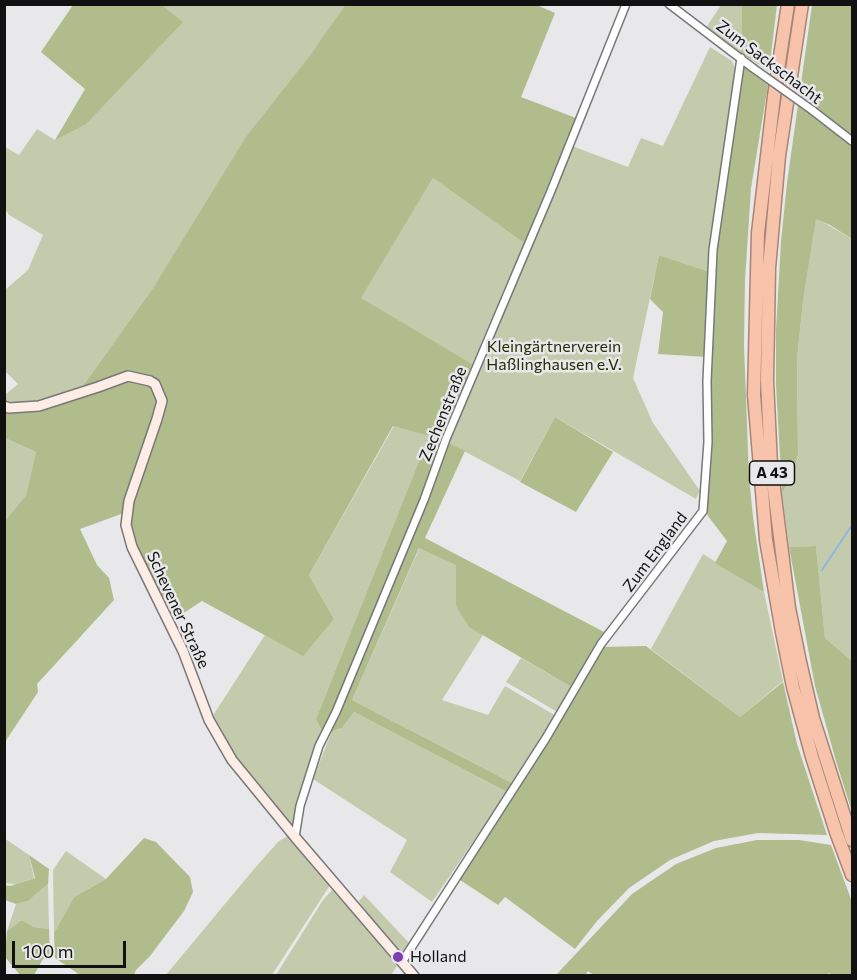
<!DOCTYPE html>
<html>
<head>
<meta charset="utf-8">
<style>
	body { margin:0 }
	#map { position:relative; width:857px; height:980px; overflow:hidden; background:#e8e8ea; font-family:Commissioner,sans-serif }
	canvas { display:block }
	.frame { position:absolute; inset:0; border:6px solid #111; pointer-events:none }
	.scale { position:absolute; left:12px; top:941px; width:114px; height:27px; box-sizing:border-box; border:3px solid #111; border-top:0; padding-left:8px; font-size:18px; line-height:21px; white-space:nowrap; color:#111; -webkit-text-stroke:4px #e8e8ea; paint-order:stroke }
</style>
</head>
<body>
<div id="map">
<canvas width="857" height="980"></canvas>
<div class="frame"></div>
<div class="scale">100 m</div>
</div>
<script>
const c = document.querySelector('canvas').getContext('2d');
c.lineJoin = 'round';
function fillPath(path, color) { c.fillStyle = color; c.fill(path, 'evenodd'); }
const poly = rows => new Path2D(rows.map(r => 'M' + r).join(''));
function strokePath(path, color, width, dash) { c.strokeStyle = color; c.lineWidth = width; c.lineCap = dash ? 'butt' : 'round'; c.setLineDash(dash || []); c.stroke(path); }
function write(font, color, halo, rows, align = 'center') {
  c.font = font + ' Commissioner,sans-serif'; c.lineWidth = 5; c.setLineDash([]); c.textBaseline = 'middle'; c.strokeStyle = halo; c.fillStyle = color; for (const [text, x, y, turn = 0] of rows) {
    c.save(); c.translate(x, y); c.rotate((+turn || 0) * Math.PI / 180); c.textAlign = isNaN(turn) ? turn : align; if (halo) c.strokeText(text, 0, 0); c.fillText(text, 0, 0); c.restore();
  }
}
fillPath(poly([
	[162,5,345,5,155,285,80,390,38,403,10,405,5,403,5,395,18,384,5,371,5,290,28,270,43,235,9,215,5,209,5,147,19,155,37,129,55,140,182,22],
	[721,5,742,5,741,53,706,28],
	[710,47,732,61,735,68,732,115,710,272,659,255,633,378,653,423,700,491,696,499,555,417,520,481,447,442,491,345,572,146,628,167,641,138,663,146],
	[433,178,524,243,472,364,360,299],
	[816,218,852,239,852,661,825,638,816,546,789,547,782,492,791,479,798,455,797,359,803,301],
	[394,426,429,436,316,719,322,731,306,777,292,827,240,765,221,736,212,717,265,635,303,655,334,619,309,575],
	[5,438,36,452,26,495,5,521],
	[420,547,456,565,456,606,483,635,442,700,488,715,505,686,556,716,512,783,352,700],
	[703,554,764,592,783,681,740,717,651,649],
	[521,658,573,688,559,713,506,682],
	[354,712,507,792,432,902,390,872,407,840,313,779,332,731,342,728],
	[289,835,330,885,272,975,165,976,254,869,278,842],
	[4,838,29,855,34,878,16,884,5,883],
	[66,851,106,879,74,897,54,933,53,870],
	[48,884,49,929,34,927,22,920,7,931,16,904,28,901],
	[332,890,356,916,397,966,391,975,276,975,323,900],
	[364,895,412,946,409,949,402,953,363,908,359,901]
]), '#c3cbac');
fillPath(poly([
	[539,4,539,6,555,13,521,97,576,118,524,243,433,178,361,298,472,364,443,440,465,451,425,538,606,633,573,688,469,627,456,606,456,565,419,548,352,700,512,783,507,792,354,712,342,728,332,731,322,731,316,719,429,436,393,426,309,575,334,619,303,656,202,601,173,620,134,544,129,524,132,501,164,401,142,376,80,390,155,285,246,137,309,57,345,5],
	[73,5,162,5,183,22,86,124,55,140,85,89,41,52],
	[742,5,777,5,769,71,741,53],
	[812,5,852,5,852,239,830,225,816,219,803,301,797,359,798,455,791,480,782,492,776,385,776,330,781,241,787,183],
	[743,66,768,85,751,188,745,280,744,345,749,477,753,517,764,592,715,563,727,541,705,512,708,500,710,466,710,392,707,357,658,354,663,312,650,299,659,255,710,272],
	[128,378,149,382,160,400,124,513,80,529,97,565,109,578,114,600,37,684,38,692,5,742,5,521,26,495,36,452,5,438,5,411],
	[555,417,613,452,576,512,520,482],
	[816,546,825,638,852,661,851,751,852,812,836,761,815,686,789,547],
	[646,646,740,717,783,682,797,744,827,835,758,833,714,841,670,860,629,888,597,921,575,949,505,897,498,905,457,878,602,647],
	[144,838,156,842,190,877,193,892,184,911,150,956,136,970,134,975,80,975,55,958,54,933,74,897,106,879],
	[757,840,799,840,831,845,852,902,852,975,831,975,829,973,827,976,595,976,588,971,585,975,556,975,632,894,676,864,716,848],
	[29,855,49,869,48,884,28,901,16,904,5,900,5,885,10,886,35,878],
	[22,920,34,927,49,929,50,956,43,959,34,975,20,975,5,957,7,931]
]), '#b0bc8b');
strokePath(poly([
	[822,570,852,525]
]), '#92b6dd', 2);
const street = poly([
	[669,4,753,68],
	[812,110,852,141],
	[295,837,300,806,319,746,336,712,424,500,446,439,551,191,626,4],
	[402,962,546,738,601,644,703,511,708,442,707,381,713,250,741,58]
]);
const secondary = poly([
	[4,406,9,408,39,406,98,387,128,376,150,381,155,384,162,401,157,419,129,501,126,525,132,547,183,651,209,720,232,760,295,837,414,976]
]);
const highway = poly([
	[788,4,774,96,758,233,754,395,766,540,782,632,793,687,812,757,836,832,852,875],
	[802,4,779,156,769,268,767,380,771,465,789,608,800,662,813,718,852,840]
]);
strokePath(street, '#777879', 10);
strokePath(secondary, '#777879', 12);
strokePath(highway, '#a68574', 15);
strokePath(street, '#fff', 7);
strokePath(secondary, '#fdede6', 9);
strokePath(highway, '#f7c3aa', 12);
const streetBridge = poly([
	[753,68,812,110]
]);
strokePath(streetBridge, '#777879', 10, []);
strokePath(streetBridge, '#fff', 7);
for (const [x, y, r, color] of [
	[398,957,6,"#7f3db2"]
]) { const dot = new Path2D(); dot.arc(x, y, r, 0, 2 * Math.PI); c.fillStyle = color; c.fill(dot); strokePath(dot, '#e8e8ea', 2); }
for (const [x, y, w] of [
	[772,473,45]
]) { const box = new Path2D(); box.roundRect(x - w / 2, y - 12, w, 24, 4.5); c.fillStyle = '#e8e8ea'; c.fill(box); strokePath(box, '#111', 1.5); }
write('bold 15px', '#111', null, [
	["A 43",772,473]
]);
write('16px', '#111', '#e8e8ea', [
	["Zum Sackschacht",769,62,37],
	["Zechenstraße",443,414,-68],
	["Zum England",655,552,-53],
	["Schevener Straße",178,610,65]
]);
write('16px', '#262d06', '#e8e8ea', [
	["Kleingärtnerverein",554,347],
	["Haßlinghausen e.V.",554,365]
]);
write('16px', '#111', '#e8e8ea', [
	["Holland",410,957]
], 'left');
</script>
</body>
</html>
